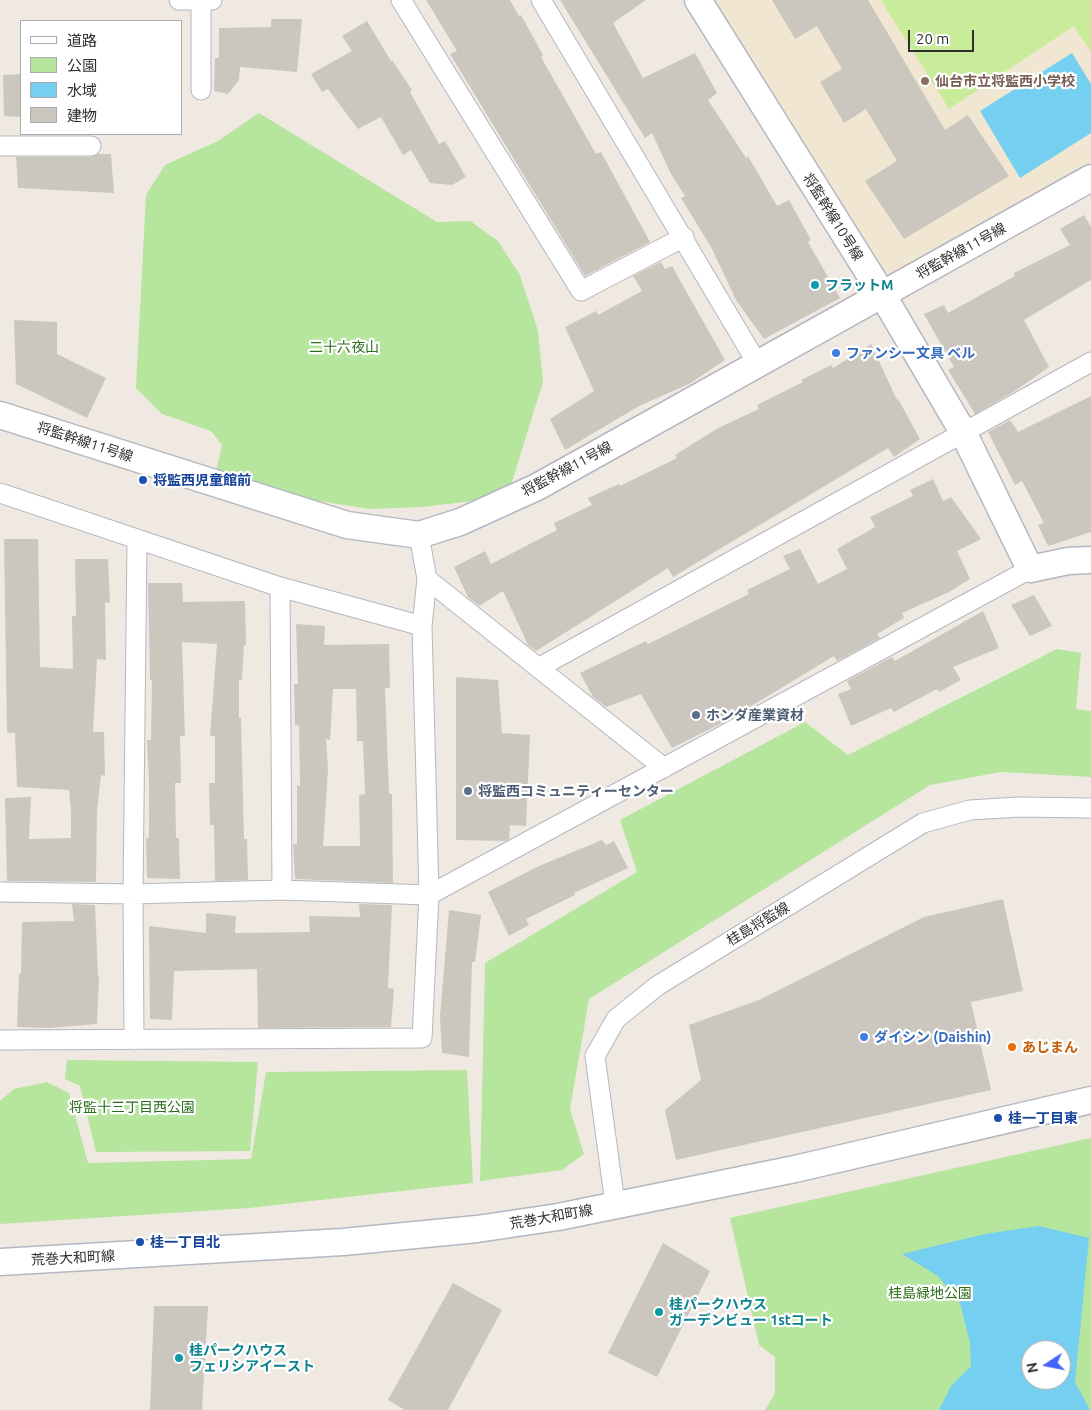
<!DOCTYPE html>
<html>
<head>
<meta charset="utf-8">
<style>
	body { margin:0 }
	#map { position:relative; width:1091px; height:1410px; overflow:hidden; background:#efe9e1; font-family:Ubuntu,"Noto Sans JP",sans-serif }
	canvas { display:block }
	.legend { position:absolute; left:20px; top:20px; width:162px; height:115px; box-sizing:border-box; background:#fff; border:1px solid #ababab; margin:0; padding:6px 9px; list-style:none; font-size:15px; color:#2e2e2e }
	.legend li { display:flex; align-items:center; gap:10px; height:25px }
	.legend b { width:25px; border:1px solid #ababab }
	.north { position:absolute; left:1021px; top:1340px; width:50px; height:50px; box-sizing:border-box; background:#fff; border:1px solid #ababab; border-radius:50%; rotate:259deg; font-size:14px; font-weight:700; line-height:20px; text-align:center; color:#2e2e2e }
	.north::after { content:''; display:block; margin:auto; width:18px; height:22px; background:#4264fb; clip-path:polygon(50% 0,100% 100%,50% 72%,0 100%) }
	.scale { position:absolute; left:908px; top:30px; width:66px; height:22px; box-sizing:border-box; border:2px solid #2e2e2e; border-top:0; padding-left:6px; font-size:15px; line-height:18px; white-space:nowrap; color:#2e2e2e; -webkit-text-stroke:4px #fff; paint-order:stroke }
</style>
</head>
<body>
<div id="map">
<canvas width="1091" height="1410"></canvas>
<ul class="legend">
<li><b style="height:6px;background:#fff"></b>道路</li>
<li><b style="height:14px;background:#b6e59e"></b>公園</li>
<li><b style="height:14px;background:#75cff0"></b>水域</li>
<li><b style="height:14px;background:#cbc7bf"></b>建物</li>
</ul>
<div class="north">N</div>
<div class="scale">20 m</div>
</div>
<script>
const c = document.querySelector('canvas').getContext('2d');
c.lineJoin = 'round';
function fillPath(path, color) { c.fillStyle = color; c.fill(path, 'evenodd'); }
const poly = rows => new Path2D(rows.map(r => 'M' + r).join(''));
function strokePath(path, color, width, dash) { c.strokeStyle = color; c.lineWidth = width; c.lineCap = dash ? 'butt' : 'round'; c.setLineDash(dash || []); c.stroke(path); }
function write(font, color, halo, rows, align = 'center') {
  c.font = font + ' Ubuntu,"Noto Sans JP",sans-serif'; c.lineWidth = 4.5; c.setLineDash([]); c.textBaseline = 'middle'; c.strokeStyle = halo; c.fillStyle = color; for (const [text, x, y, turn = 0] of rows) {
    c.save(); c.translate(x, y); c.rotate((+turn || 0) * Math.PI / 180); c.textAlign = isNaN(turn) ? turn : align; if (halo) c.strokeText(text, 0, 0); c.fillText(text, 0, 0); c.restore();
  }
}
fillPath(poly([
	[709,0,1091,0,1091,162,885,289]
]), '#f0e6d1');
fillPath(poly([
	[259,113,437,222,470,221,498,241,520,275,538,331,543,382,511,485,472,501,423,507,369,509,287,496,216,472,222,445,211,431,162,414,136,388,146,195,165,165,218,141],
	[1057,649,1081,653,1076,709,1091,711,1091,777,1001,772,930,785,589,999,570,1109,584,1154,562,1170,480,1181,485,963,637,872,620,820,805,722,848,755],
	[67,1060,258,1062,250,1151,96,1152,80,1086,65,1079],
	[467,1070,473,1183,249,1208,0,1224,0,1101,14,1089,47,1082,69,1093,88,1163,251,1159,266,1072],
	[1091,1138,1091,1410,765,1410,775,1393,775,1357,759,1345,730,1218],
	[1031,1350,1061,1350,1061,1380,1031,1380]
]), '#b6e59e');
fillPath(poly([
	[881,0,1091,0,1091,52,1074,26,949,109]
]), '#c9ec9a');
fillPath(poly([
	[1072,53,1091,84,1091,133,1020,178,980,111],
	[1039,1226,1089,1238,1075,1382,1090,1410,939,1410,951,1386,971,1366,970,1343,960,1303,938,1276,902,1254,985,1234],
	[1031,1350,1061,1350,1061,1380,1031,1380]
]), '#75cff0');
fillPath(poly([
	[426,0,510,0,519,16,521,15,543,55,541,57,596,154,601,152,650,242,585,276,450,54,457,51],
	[560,0,646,0,613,23,643,78,695,53,717,93,708,100,746,158,748,156,777,206,789,200,811,240,808,242,840,298,764,339,736,300,711,247,681,198,685,196,671,174,652,133,645,138],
	[772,0,868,0,945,130,968,115,1009,176,904,239,865,181,897,161,866,109,844,123,820,82,842,69,817,26,795,39],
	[271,19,302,19,297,72,240,67,239,80,228,94,214,91,215,58,219,58,219,28,271,27],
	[367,21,391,61,392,60,412,90,410,92,439,144,445,141,466,177,452,185,430,183,411,150,403,155,381,117,358,129,328,89,322,92,311,74,352,51,342,36],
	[21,74,21,117,4,116,3,75],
	[98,154,111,154,114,193,18,188,16,157,91,157],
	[1084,215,1091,227,1091,280,1024,320,1049,367,1015,391,975,414,948,370,954,367,924,314,944,305,948,313,1015,276,1014,273,1070,245,1060,229],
	[661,262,665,269,672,266,725,360,689,384,639,406,565,450,550,419,594,391,565,327,596,311,598,315,642,291,633,276],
	[14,320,57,322,57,354,106,378,87,418,16,384],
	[871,344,897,400,898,399,920,439,894,457,888,448,673,577,668,568,536,651,528,645,503,591,479,606,468,597,454,567,485,551,491,564,557,530,554,523,592,505,588,498,619,484,620,486,677,458,675,455,718,428,759,409,757,405,803,382,801,380,831,365,833,368],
	[1091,396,1091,532,1048,546,1038,525,1044,523,1022,481,1015,485,988,432,1010,420,1018,432],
	[933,479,943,501,951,497,981,539,957,551,970,579,949,592,902,613,904,618,877,634,880,638,837,661,834,656,730,719,672,748,641,694,606,707,593,697,580,673,646,641,648,644,749,594,747,590,790,569,783,556,800,549,818,584,847,569,837,549,875,527,870,517,913,496,910,490],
	[4,539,38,539,40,667,73,669,72,616,76,616,75,559,108,559,110,603,105,602,106,660,97,659,93,732,104,732,105,776,101,775,97,811,96,882,7,881,5,798,31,797,29,839,71,838,71,812,69,790,17,787,15,733,7,733],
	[148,583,182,583,183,602,245,601,246,646,244,645,242,680,239,680,239,718,241,718,244,839,247,839,248,880,215,881,214,825,210,825,209,783,215,783,215,736,210,736,217,644,182,642,185,736,180,736,181,783,175,783,176,838,179,838,180,879,147,878,146,838,149,838,149,782,147,740,151,740,152,680,150,680],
	[1034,595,1052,626,1030,636,1011,605],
	[983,611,999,648,953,667,961,680,939,692,937,689,894,712,891,708,851,726,838,694,851,689,847,681,892,657,895,661],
	[296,624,325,626,324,645,389,644,390,688,385,688,389,794,392,794,393,883,295,879,293,844,297,844,297,785,300,786,299,726,295,725,294,684,298,684],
	[333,689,356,689,357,741,363,741,365,794,359,795,360,846,323,846,328,769,326,739,330,740],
	[456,677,498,680,502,733,530,735,526,826,510,825,509,839,505,841,456,840],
	[602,840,606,845,614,841,628,868,574,893,575,895,526,919,529,925,509,936,488,892,539,866],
	[1003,899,1023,991,971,1002,991,1090,676,1160,665,1110,701,1080,689,1025,759,1000,924,917],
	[72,904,95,905,98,976,99,976,97,1024,49,1028,17,1027,19,974,21,974,22,922,74,921],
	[359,904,392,905,388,988,394,989,391,1027,258,1028,257,969,174,971,172,1020,150,1019,149,926,206,933,206,913,236,916,235,933,310,932,309,916,360,917],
	[449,910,481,915,475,962,472,962,469,1057,442,1053,440,1016],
	[663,1243,710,1271,657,1377,608,1353],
	[453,1283,502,1310,448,1410,405,1410,388,1400],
	[154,1306,208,1306,202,1410,150,1410]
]), '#cbc7bf');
const street = poly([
	[179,0,212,0],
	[201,0,201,90],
	[401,0,581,291,684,237],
	[541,0,757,363],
	[0,146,91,146],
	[0,493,280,587,422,626],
	[427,579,664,768],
	[280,587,282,890],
	[540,667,1091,362],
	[0,892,133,894,282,890,429,895,1030,569],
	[0,1040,422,1038,429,895,422,626,427,579,419,535],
	[134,1040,133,894,137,540],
	[615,1204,595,1056,616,1019,657,986,923,823,970,810,1018,807,1091,808]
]);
const secondary = poly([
	[698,0,882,294,963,432,1030,569,1068,561,1091,560],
	[0,415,347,525,419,535,460,522,537,487,1091,178],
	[0,1262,343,1242,477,1229,558,1217,795,1169,1091,1100]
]);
strokePath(street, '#b4b7c1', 21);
strokePath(secondary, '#b4b7c1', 29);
strokePath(street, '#fff', 19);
strokePath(secondary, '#fff', 26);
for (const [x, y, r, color] of [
	[925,81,5,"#8d6e63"],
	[815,285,5,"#0f9aa8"],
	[836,353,5,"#3f7fe0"],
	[143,480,5,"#1a4fb4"],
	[696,715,5,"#5c6f8a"],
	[468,791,5,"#5c6f8a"],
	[864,1037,5,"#3f7fe0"],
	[1012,1047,5,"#e8710a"],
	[998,1118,5,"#1a4fb4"],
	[140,1242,5,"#1a4fb4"],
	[659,1312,5,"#0f9aa8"],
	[179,1358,5,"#0f9aa8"]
]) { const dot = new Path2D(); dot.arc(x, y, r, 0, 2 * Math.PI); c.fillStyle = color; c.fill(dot); strokePath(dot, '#fff', 2); }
write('bold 14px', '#785e54', '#fff', [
	["仙台市立将監西小学校",935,81]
], 'left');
write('14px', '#2e2e2e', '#fff', [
	["将監幹線10号線",833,217,58],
	["将監幹線11号線",961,251,-29],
	["将監幹線11号線",85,442,18],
	["将監幹線11号線",567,469,-28],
	["桂島将監線",758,924,-31],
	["荒巻大和町線",551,1217,-10],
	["荒巻大和町線",73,1258,-3]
]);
write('bold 14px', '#0d838f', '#fff', [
	["フラットM",825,285],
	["桂パークハウス",669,1304],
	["ガーデンビュー 1stコート",669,1320],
	["桂パークハウス",189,1350],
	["フェリシアイースト",189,1366]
], 'left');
write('14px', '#2c6e1b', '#fff', [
	["二十六夜山",344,347],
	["将監十三丁目西公園",132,1107],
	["桂島緑地公園",930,1293]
]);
write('bold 14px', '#366cbe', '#fff', [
	["ファンシー文具 ベル",846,353],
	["ダイシン (Daishin)",874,1037]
], 'left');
write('bold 14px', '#164399', '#fff', [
	["将監西児童館前",153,480],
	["桂一丁目東",1008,1118],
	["桂一丁目北",150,1242]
], 'left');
write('bold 14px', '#4e5e75', '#fff', [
	["ホンダ産業資材",706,715],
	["将監西コミュニティーセンター",478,791]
], 'left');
write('bold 14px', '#c56008', '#fff', [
	["あじまん",1022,1047]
], 'left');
</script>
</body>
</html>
